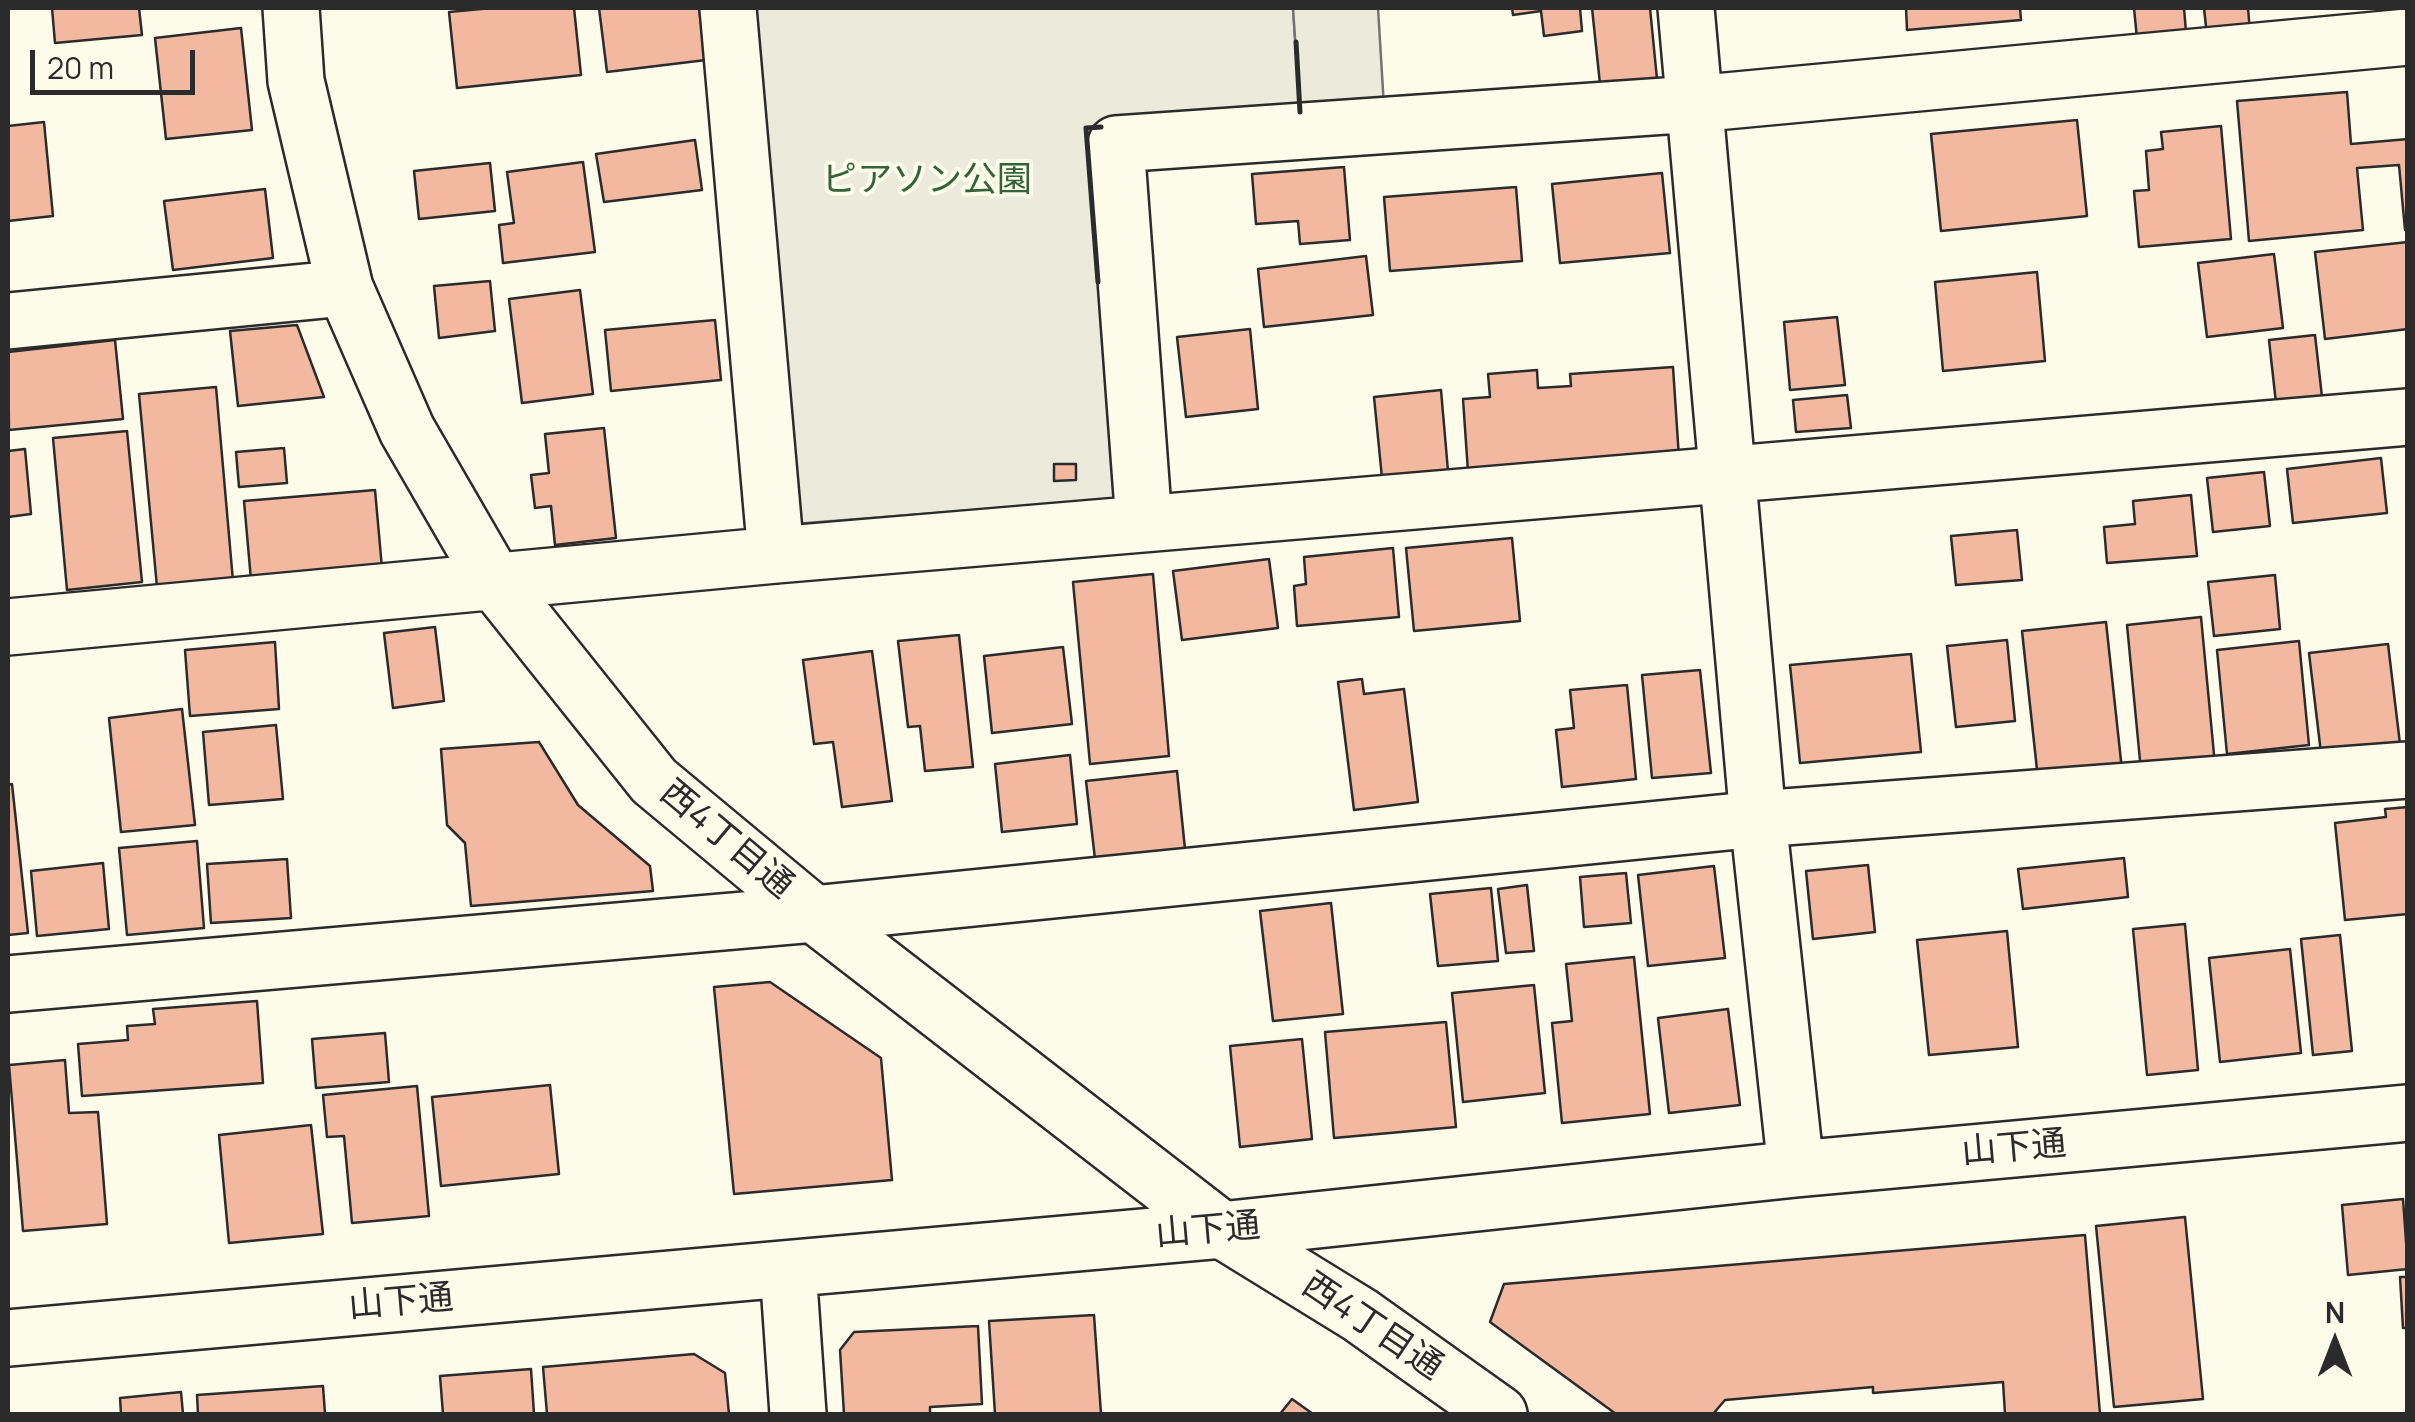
<!DOCTYPE html>
<html>
<head>
<meta charset="utf-8">
<style>
	body { margin:0 }
	#map { position:relative; width:2415px; height:1422px; overflow:hidden; background:#fdfbea; font-family:Manrope,sans-serif }
	canvas { display:block }
	.frame { position:absolute; inset:0; border:10px solid #2b2b2b; pointer-events:none }
	.north { position:absolute; left:2285px; top:1292px; width:100px; height:100px; -webkit-text-stroke:8px #fdfbea; paint-order:stroke; rotate:0deg; font-size:28px; font-weight:700; line-height:40px; text-align:center; color:#2b2b2b }
	.north::after { content:''; display:block; margin:auto; width:35px; height:45px; background:#2b2b2b; clip-path:polygon(50% 0,100% 100%,50% 72%,0 100%) }
	.scale { position:absolute; left:30px; top:50px; width:165px; height:45px; box-sizing:border-box; border:5px solid #2b2b2b; border-top:0; padding-left:12px; font-size:30px; line-height:35px; white-space:nowrap; color:#2b2b2b; -webkit-text-stroke:8px #fdfbea; paint-order:stroke }
</style>
</head>
<body>
<div id="map">
<canvas width="2415" height="1422"></canvas>
<div class="frame"></div>
<div class="north">N</div>
<div class="scale">20 m</div>
</div>
<script>
const c = document.querySelector('canvas').getContext('2d');
c.lineJoin = 'round';
function fillPath(path, color) { c.fillStyle = color; c.fill(path, 'evenodd'); }
const poly = rows => new Path2D(rows.map(r => 'M' + r).join(''));
function strokePath(path, color, width, dash) { c.strokeStyle = color; c.lineWidth = width; c.lineCap = dash ? 'butt' : 'round'; c.setLineDash(dash || []); c.stroke(path); }
function write(font, color, halo, rows, align = 'center') {
  c.font = font + ' Manrope,"Noto Sans JP",sans-serif'; c.lineWidth = 8; c.setLineDash([]); c.textBaseline = 'middle'; c.strokeStyle = halo; c.fillStyle = color; for (const [text, x, y, turn = 0] of rows) {
    c.save(); c.translate(x, y); c.rotate((+turn || 0) * Math.PI / 180); c.textAlign = isNaN(turn) ? turn : align; if (halo) c.strokeText(text, 0, 0); c.fillText(text, 0, 0); c.restore();
  }
}
const green = poly([
	[747,8,1293,8,1300,112,1086,128,1116,499,794,524,747,8]
]);
fillPath(green, '#ecebdb');
strokePath(green, '#74746e', 2.5);
const parking = poly([
	[1293,8,1378,8,1384,107,1300,112,1293,8]
]);
fillPath(parking, '#eceadb');
strokePath(parking, '#74746e', 2.5);
const building = poly([
	[52,8,139,8,142,35,55,43,52,8],
	[492,8,574,8,581,75,457,88,449,12,492,8],
	[599,8,699,8,706,60,607,72,599,8],
	[1512,8,1580,8,1582,31,1544,36,1541,11,1513,15,1512,8],
	[1592,8,1650,8,1657,79,1600,84,1592,8],
	[1906,8,2020,8,2021,20,1907,30,1906,8],
	[2134,8,2184,8,2187,44,2138,49,2134,8],
	[2204,8,2248,8,2250,32,2207,36,2204,8],
	[241,28,252,130,166,139,155,38,241,28],
	[2347,92,2351,144,2408,139,2408,230,2405,230,2399,165,2357,168,2363,230,2249,241,2237,101,2347,92],
	[2077,120,2087,216,1941,231,1931,134,2077,120],
	[44,122,53,216,8,221,8,126,44,122],
	[2221,126,2231,239,2139,247,2134,191,2149,190,2146,151,2163,149,2161,132,2221,126],
	[695,140,702,190,604,202,596,154,695,140],
	[583,162,595,252,503,263,499,225,514,223,507,172,583,162],
	[490,163,495,211,419,219,414,171,490,163],
	[1344,167,1350,240,1300,244,1298,221,1256,224,1252,174,1344,167],
	[1662,173,1670,253,1560,263,1552,184,1662,173],
	[1516,187,1522,261,1390,271,1384,197,1516,187],
	[265,189,273,258,173,270,164,201,265,189],
	[2408,242,2408,329,2325,339,2315,252,2408,242],
	[2274,254,2283,328,2207,337,2198,263,2274,254],
	[1366,256,1373,315,1264,327,1258,269,1366,256],
	[2037,272,2045,361,1943,371,1935,282,2037,272],
	[490,281,495,331,439,338,434,286,490,281],
	[580,290,593,394,522,403,509,299,580,290],
	[1837,317,1845,385,1790,390,1784,322,1837,317],
	[715,320,721,380,611,391,605,330,715,320],
	[297,325,324,397,238,406,230,331,297,325],
	[1250,329,1258,409,1186,417,1177,337,1250,329],
	[2315,335,2322,397,2276,403,2269,340,2315,335],
	[115,340,123,419,9,430,8,352,115,340],
	[1673,367,1679,458,1468,472,1463,399,1490,397,1488,374,1537,370,1538,388,1571,386,1570,374,1673,367],
	[216,387,233,581,157,587,139,394,216,387],
	[1441,390,1448,471,1382,478,1374,397,1441,390],
	[1847,395,1851,428,1796,432,1793,400,1847,395],
	[604,428,616,538,555,545,551,506,535,508,531,475,549,473,545,434,604,428],
	[127,431,142,582,67,590,53,438,127,431],
	[284,448,287,483,239,487,236,452,284,448],
	[25,449,31,514,8,517,8,451,25,449],
	[2381,458,2387,513,2293,523,2287,469,2381,458],
	[1054,464,1076,464,1076,480,1054,481,1054,464],
	[2264,472,2270,526,2213,532,2207,478,2264,472],
	[375,490,382,568,251,580,244,501,375,490],
	[2191,495,2197,556,2107,563,2104,527,2135,524,2133,501,2191,495],
	[2017,530,2022,580,1956,585,1951,536,2017,530],
	[1512,538,1520,621,1414,631,1406,548,1512,538],
	[1393,548,1399,617,1297,626,1294,586,1306,584,1304,557,1393,548],
	[1269,559,1278,628,1182,640,1173,571,1269,559],
	[1153,574,1169,756,1090,764,1073,582,1153,574],
	[2275,575,2280,629,2214,636,2208,582,2275,575],
	[2201,617,2215,765,2141,771,2127,625,2201,617],
	[2106,622,2122,770,2038,779,2022,631,2106,622],
	[435,627,444,701,393,708,384,633,435,627],
	[959,635,973,767,925,771,920,726,908,727,898,641,959,635],
	[2007,640,2015,721,1956,727,1947,646,2007,640],
	[2299,641,2309,745,2227,754,2217,650,2299,641],
	[275,642,279,709,190,716,185,650,275,642],
	[2388,644,2400,744,2321,753,2309,653,2388,644],
	[1063,647,1072,724,992,733,984,656,1063,647],
	[872,651,892,801,842,807,833,742,814,744,803,660,872,651],
	[1911,654,1921,752,1800,763,1790,665,1911,654],
	[1700,670,1711,773,1652,778,1642,675,1700,670],
	[1362,679,1364,694,1404,689,1418,802,1354,810,1338,682,1362,679],
	[1627,685,1636,779,1562,787,1556,730,1574,728,1570,690,1627,685],
	[182,709,195,825,121,832,109,718,182,709],
	[276,725,283,799,209,805,203,732,276,725],
	[539,742,578,805,650,866,653,891,471,906,465,843,447,825,441,749,539,742],
	[1070,755,1077,824,1002,832,995,764,1070,755],
	[1177,771,1185,849,1095,859,1086,781,1177,771],
	[12,784,28,933,8,935,8,785,12,784],
	[2408,807,2408,914,2345,920,2335,823,2386,817,2385,809,2408,807],
	[197,841,204,928,127,935,119,848,197,841],
	[2124,858,2128,897,2023,909,2018,869,2124,858],
	[287,859,291,918,211,923,207,864,287,859],
	[103,863,109,929,37,936,31,871,103,863],
	[1868,865,1875,932,1813,939,1806,871,1868,865],
	[1714,866,1725,958,1648,966,1638,875,1714,866],
	[1626,873,1631,923,1584,927,1580,877,1626,873],
	[1527,885,1534,951,1506,953,1498,889,1527,885],
	[1491,888,1498,961,1438,966,1430,894,1491,888],
	[1331,903,1343,1014,1273,1021,1260,911,1331,903],
	[2185,924,2198,1070,2147,1075,2133,929,2185,924],
	[2007,931,2018,1047,1929,1055,1917,940,2007,931],
	[2340,935,2352,1051,2313,1055,2301,939,2340,935],
	[2290,949,2301,1053,2220,1062,2209,958,2290,949],
	[1634,957,1650,1114,1562,1123,1552,1023,1572,1021,1566,964,1634,957],
	[770,982,881,1058,892,1180,734,1194,714,987,770,982],
	[1534,985,1545,1093,1463,1102,1452,993,1534,985],
	[257,1001,263,1083,82,1096,78,1044,128,1040,127,1026,155,1024,153,1009,257,1001],
	[1728,1009,1740,1105,1669,1113,1658,1018,1728,1009],
	[1446,1022,1456,1127,1334,1138,1325,1032,1446,1022],
	[385,1033,389,1082,316,1088,312,1039,385,1033],
	[1302,1039,1312,1139,1240,1147,1230,1046,1302,1039],
	[65,1060,69,1113,98,1112,107,1224,23,1231,9,1065,65,1060],
	[550,1085,559,1174,441,1186,432,1097,550,1085],
	[417,1086,429,1216,352,1223,344,1136,327,1137,323,1095,417,1086],
	[311,1125,323,1234,229,1243,219,1135,311,1125],
	[2403,1199,2408,1269,2348,1275,2342,1205,2403,1199],
	[2185,1217,2203,1399,2114,1407,2096,1226,2185,1217],
	[2085,1235,2100,1414,2005,1414,2003,1382,1873,1393,1873,1387,1725,1400,1713,1414,1616,1414,1490,1322,1504,1284,2085,1235],
	[2400,1277,2408,1277,2408,1328,2403,1328,2400,1277],
	[1094,1315,1101,1414,995,1414,989,1321,1094,1315],
	[978,1326,982,1404,930,1407,930,1414,844,1414,840,1350,854,1332,978,1326],
	[694,1354,725,1373,729,1414,547,1414,543,1367,694,1354],
	[531,1369,534,1414,443,1414,440,1376,531,1369],
	[323,1386,325,1414,198,1414,197,1395,323,1386],
	[181,1392,183,1414,121,1414,120,1398,181,1392],
	[1292,1399,1313,1414,1280,1414,1292,1399]
]);
fillPath(building, '#f2b8a0');
strokePath(building, '#2b2b2b', 2.5);
const minor = poly([
	[291,8,296,81,345,288,407,430,495,582,654,781,814,914,1222,1230,1360,1315,1499,1414],
	[728,8,776,555],
	[1686,8,1758,819,1796,1169],
	[8,321,345,288],
	[1144,523,1116,144,1694,104,2408,37],
	[8,627,776,555,2408,417],
	[8,984,814,914,1758,819,2408,770],
	[788,1269,798,1414],
	[8,1338,1222,1230,1796,1169,2408,1113]
]);
strokePath(minor, '#2b2b2b', 60);
strokePath(minor, '#fdfbea', 55);
strokePath(poly([
	[1296,42,1300,112],
	[1098,282,1086,128,1101,127]
]), '#2b2b2b', 5);
write('35px', '#34623c', '#fdfbea', [
	["ピアソン公園",927,181]
]);
write('35px', '#2b2b2b', '#fdfbea', [
	["西4丁目通",726,840,40],
	["山下通",2014,1149,-5],
	["山下通",1208,1231,-5],
	["山下通",401,1303,-5],
	["西4丁目通",1372,1327,34]
]);
</script>
</body>
</html>
